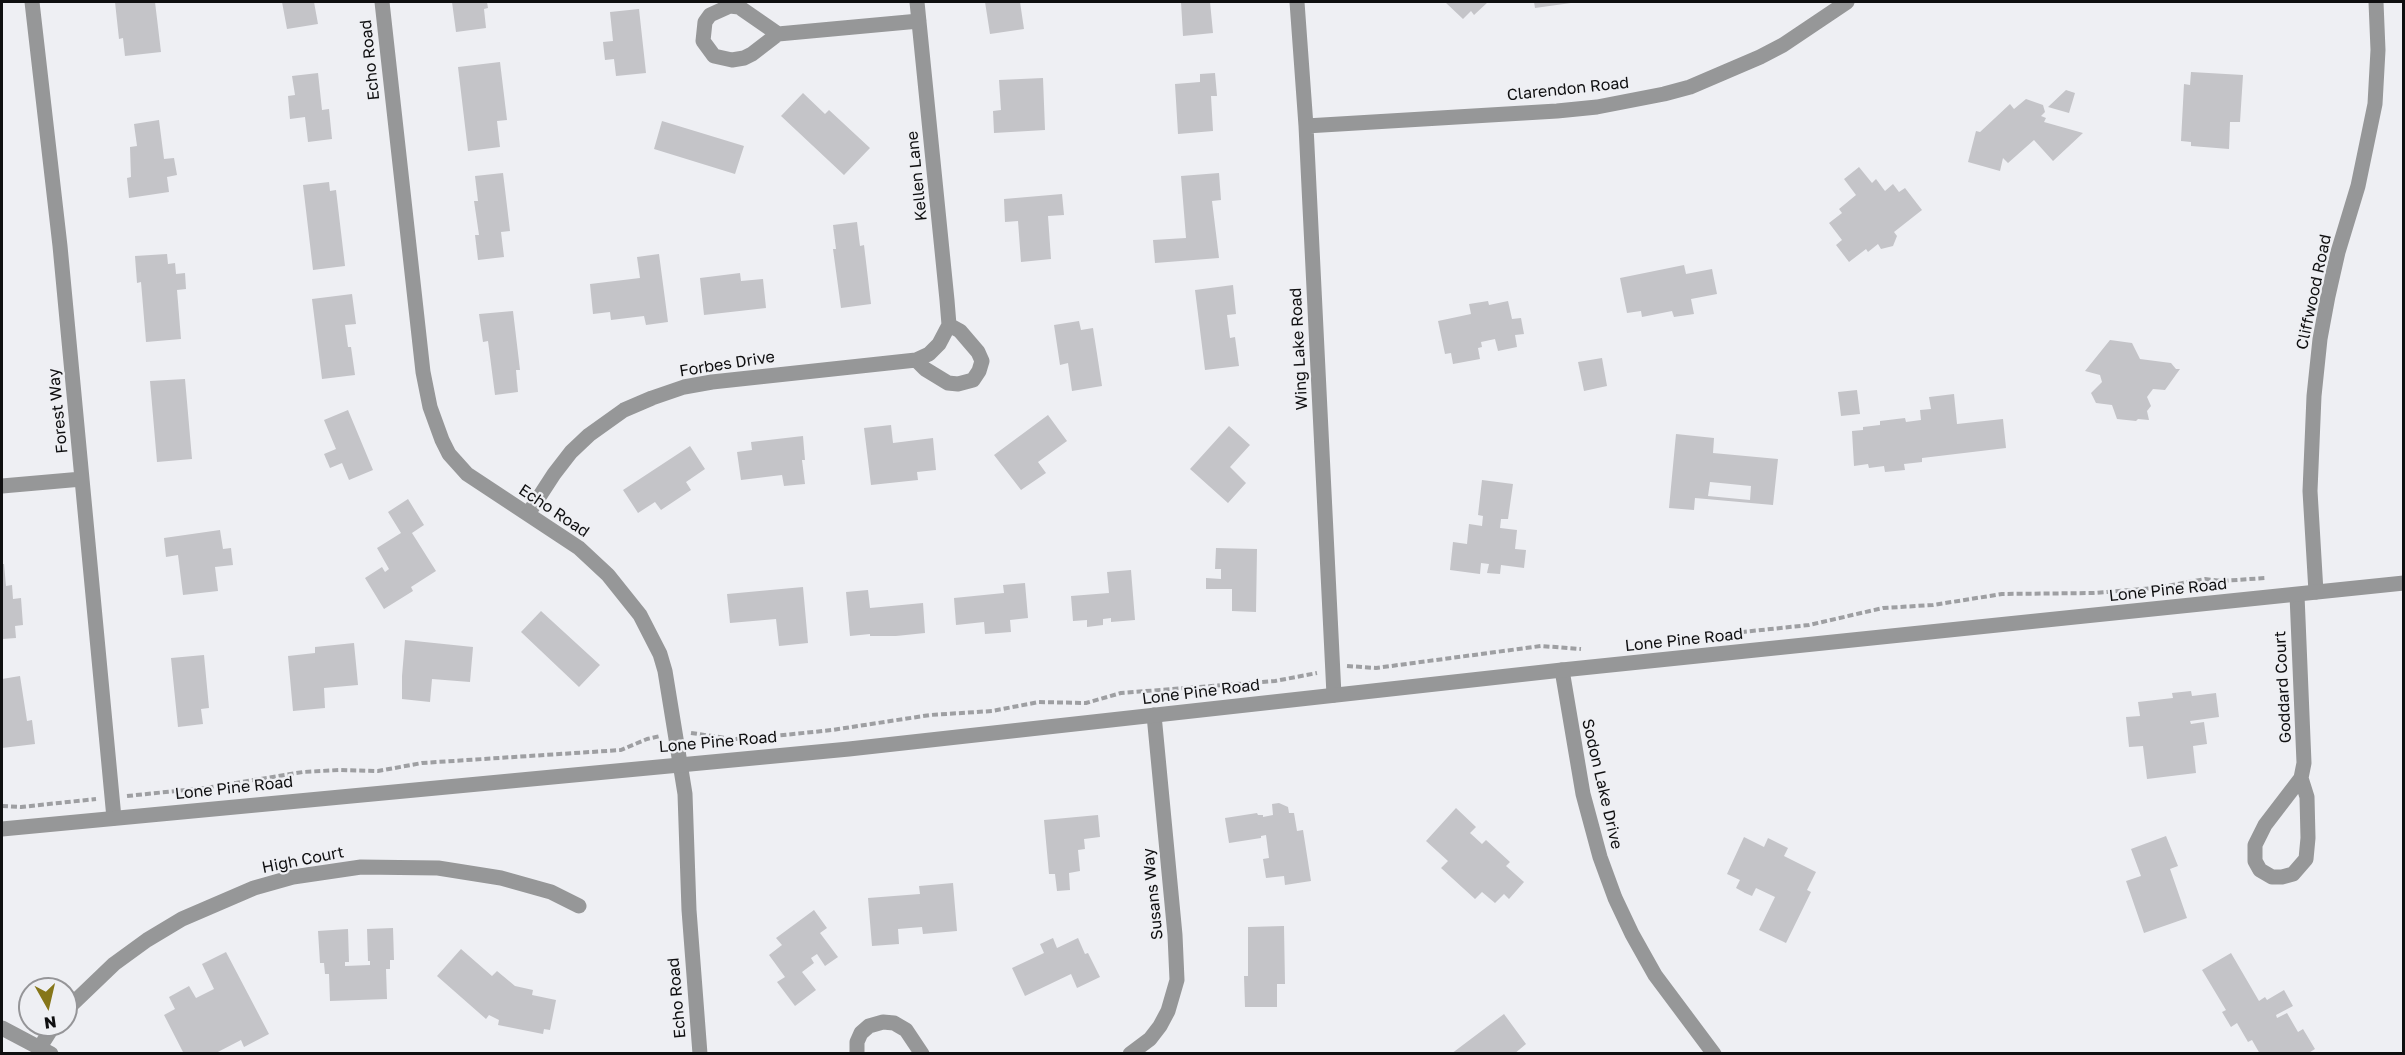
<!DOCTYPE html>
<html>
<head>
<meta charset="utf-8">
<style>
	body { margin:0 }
	#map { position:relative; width:2405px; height:1055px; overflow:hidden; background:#eeeff3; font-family:"Golos Text",sans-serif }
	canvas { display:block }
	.frame { position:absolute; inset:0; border:3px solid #0f0f10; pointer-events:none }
	.north { position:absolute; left:18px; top:977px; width:60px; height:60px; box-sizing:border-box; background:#eeeff3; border:2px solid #959598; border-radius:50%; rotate:172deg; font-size:16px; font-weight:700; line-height:24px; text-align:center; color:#0f0f10 }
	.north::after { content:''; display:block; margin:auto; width:21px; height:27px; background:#867619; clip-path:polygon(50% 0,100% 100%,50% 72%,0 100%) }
</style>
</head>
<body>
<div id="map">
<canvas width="2405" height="1055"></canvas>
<div class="frame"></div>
<div class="north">N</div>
</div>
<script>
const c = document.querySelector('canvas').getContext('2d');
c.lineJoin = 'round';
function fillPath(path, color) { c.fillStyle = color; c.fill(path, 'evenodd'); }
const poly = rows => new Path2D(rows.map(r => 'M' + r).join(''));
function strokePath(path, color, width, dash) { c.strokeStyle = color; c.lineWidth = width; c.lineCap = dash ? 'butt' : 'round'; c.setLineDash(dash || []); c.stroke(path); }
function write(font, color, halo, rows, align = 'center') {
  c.font = font + ' "Golos Text",sans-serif'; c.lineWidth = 4.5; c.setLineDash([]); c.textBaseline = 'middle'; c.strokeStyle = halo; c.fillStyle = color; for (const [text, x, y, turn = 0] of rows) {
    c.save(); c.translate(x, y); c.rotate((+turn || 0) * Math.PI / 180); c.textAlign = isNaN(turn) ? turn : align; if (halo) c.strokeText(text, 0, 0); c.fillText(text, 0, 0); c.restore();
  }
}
fillPath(poly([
	[115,2,155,2,161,52,125,56,123,38,119,39],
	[282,2,314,2,318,24,287,29],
	[452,2,487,2,488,8,484,9,486,28,456,32],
	[985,2,1020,2,1024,29,990,34],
	[1181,2,1210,2,1213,33,1183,36],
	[1445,2,1488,2,1474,15,1471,11,1463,19],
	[1534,2,1571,2,1571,3,1535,8],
	[639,9,646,73,616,76,614,59,605,60,603,42,613,41,610,12],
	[500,62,507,120,497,121,500,147,468,151,458,67],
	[2191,72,2243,75,2240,122,2230,122,2229,149,2191,146,2191,142,2181,141,2184,84,2190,85],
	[318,73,322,110,329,109,332,139,308,142,305,117,290,119,288,96,295,95,292,76],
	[1215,73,1217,96,1211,96,1213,131,1178,134,1175,84,1200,82,1200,74],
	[1043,78,1045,130,994,133,993,111,1001,110,999,80],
	[2066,90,2075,93,2069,113,2048,107],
	[803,93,825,114,829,110,870,148,844,175,781,116],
	[2026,99,2043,105,2045,112,2041,116,2046,118,2044,122,2083,133,2053,161,2034,140,2008,163,2003,158,2000,171,1968,162,1976,131,1980,132,2010,104,2014,109],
	[159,120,164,159,174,158,177,175,167,177,169,192,129,198,127,178,131,177,130,147,137,146,134,124],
	[662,121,744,146,735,174,654,149],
	[1859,167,1872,183,1876,179,1885,191,1893,184,1899,192,1905,188,1922,210,1894,232,1897,236,1893,246,1881,249,1878,244,1868,252,1866,249,1849,262,1836,245,1842,240,1829,223,1842,213,1839,209,1856,195,1844,179],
	[503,173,510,231,501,232,504,257,478,260,475,235,479,235,474,201,478,201,475,176],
	[1219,173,1221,200,1212,201,1219,258,1155,263,1153,240,1186,238,1181,176],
	[329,182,330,191,336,190,345,266,313,270,303,185],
	[1062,194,1064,215,1048,216,1051,259,1021,262,1018,221,1005,222,1004,199],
	[857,222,860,246,864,245,871,304,841,308,833,249,836,249,833,225],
	[167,254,168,264,175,263,176,274,185,273,186,289,177,290,181,339,146,342,141,282,137,283,135,256],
	[659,254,668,322,646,325,644,316,611,320,610,312,593,314,590,284,640,278,637,257],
	[1684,265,1686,274,1712,269,1717,294,1691,299,1694,314,1674,317,1672,311,1642,317,1641,311,1627,313,1620,278],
	[740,273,741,281,763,279,766,308,704,315,700,278],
	[1233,285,1236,314,1227,315,1230,338,1235,337,1239,366,1205,370,1195,290],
	[352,294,356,324,345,325,348,347,351,347,355,375,322,379,312,299],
	[1488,301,1489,305,1508,301,1512,319,1521,318,1524,334,1515,335,1517,347,1498,351,1495,339,1481,342,1482,347,1478,348,1480,359,1453,364,1451,353,1445,354,1438,321,1471,314,1469,304],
	[513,311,520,370,516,370,518,392,495,395,488,341,483,342,479,314],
	[1079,321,1081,330,1093,328,1102,386,1072,391,1068,363,1060,365,1054,325],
	[2110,340,2132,343,2140,359,2171,363,2176,369,2180,369,2165,390,2153,389,2147,397,2151,406,2147,411,2149,420,2138,419,2136,421,2117,419,2112,405,2096,403,2091,393,2102,382,2100,375,2085,371],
	[1602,358,1607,386,1584,391,1578,362],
	[185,379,192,459,157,462,150,381],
	[1857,390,1860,414,1841,416,1838,392],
	[1954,394,1957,424,2003,419,2006,448,1922,458,1922,462,1904,464,1905,470,1885,472,1884,466,1869,468,1868,464,1854,466,1852,431,1863,430,1863,427,1880,425,1880,421,1905,418,1906,422,1921,420,1920,410,1931,409,1929,397],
	[348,410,373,470,349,480,342,463,330,468,324,454,336,449,324,420],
	[1048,415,1067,441,1038,462,1046,473,1021,490,994,455],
	[891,425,893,443,933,438,936,470,917,472,918,480,871,485,864,428],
	[1229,426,1250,445,1230,467,1246,483,1228,503,1190,469],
	[1676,434,1714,438,1713,453,1778,459,1773,505,1695,498,1694,510,1669,508],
	[1710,482,1751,486,1750,500,1708,496],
	[803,436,805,460,802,460,805,484,784,486,782,475,741,480,737,452,752,450,751,442],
	[690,446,705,469,686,482,691,490,661,510,655,502,638,513,623,490],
	[1482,480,1513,484,1508,519,1501,519,1500,528,1517,530,1515,549,1526,550,1524,568,1501,565,1500,574,1487,573,1489,564,1481,563,1480,574,1450,570,1453,542,1467,544,1469,524,1482,526,1483,516,1478,515],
	[408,499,424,525,412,533,436,571,411,587,413,591,384,609,365,578,382,567,385,572,389,569,377,548,401,533,388,512],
	[220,530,223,549,231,548,233,565,215,567,218,591,183,595,178,555,166,557,164,538],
	[1216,548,1257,549,1256,612,1232,611,1232,589,1206,589,1206,578,1221,579,1221,569,1215,569],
	[2,564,4,564,6,586,12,585,13,599,21,598,23,625,15,626,16,638,2,639],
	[1131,570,1135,620,1111,622,1111,618,1103,619,1103,625,1087,627,1087,620,1073,621,1071,596,1109,593,1107,572],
	[1025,583,1028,618,1010,620,1011,632,985,634,984,622,956,625,954,598,1004,593,1003,585],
	[803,587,808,643,779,646,776,619,730,623,727,594],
	[868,590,870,608,923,603,925,633,896,636,870,636,870,634,850,636,846,592],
	[541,611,600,665,579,687,521,632],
	[405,640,473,647,470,682,432,679,430,702,402,699,402,676],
	[354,643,358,685,324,688,325,708,293,711,288,656,315,653,315,647],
	[204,655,209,708,201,709,203,724,178,727,171,658],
	[20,676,27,721,32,720,35,744,2,748,2,679],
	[2191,691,2192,696,2216,693,2219,717,2190,721,2191,724,2204,722,2207,744,2193,746,2196,773,2147,779,2143,746,2129,747,2126,717,2140,716,2138,702,2173,698,2172,693],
	[1279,803,1288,807,1289,813,1294,813,1297,831,1303,830,1311,881,1285,885,1284,876,1266,878,1263,859,1269,858,1266,835,1261,836,1261,838,1229,843,1225,818,1257,813,1258,815,1263,815,1263,817,1273,815,1272,804],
	[1456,808,1476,827,1470,833,1482,844,1486,840,1510,862,1506,866,1524,882,1509,899,1504,894,1495,903,1482,892,1475,899,1441,868,1448,861,1426,841],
	[1098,815,1100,837,1084,839,1085,849,1078,850,1080,871,1069,873,1070,890,1057,891,1055,874,1049,874,1044,820],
	[2166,836,2178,866,2170,869,2187,918,2144,933,2126,881,2141,876,2131,849],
	[1744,837,1764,847,1768,838,1788,848,1784,856,1816,872,1807,890,1811,892,1786,943,1759,930,1775,897,1756,888,1752,896,1745,893,1736,888,1740,880,1727,874],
	[953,883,957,931,923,934,922,927,898,929,899,944,872,946,868,898,920,894,919,886],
	[814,910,827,928,820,933,838,957,825,966,817,954,811,958,814,963,802,972,816,990,795,1006,777,982,785,977,769,955,782,945,776,938],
	[1284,926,1285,984,1277,984,1277,1007,1245,1007,1244,976,1248,976,1248,927],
	[393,928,394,960,390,960,390,969,386,969,387,999,330,1001,329,974,325,974,324,963,320,963,318,931,348,929,349,962,345,962,345,966,370,965,370,961,368,961,367,929],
	[1053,938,1057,948,1078,938,1085,954,1088,953,1100,977,1077,988,1071,974,1025,996,1012,968,1044,953,1040,944],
	[461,949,492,976,497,971,515,986,533,990,532,995,556,1000,550,1030,544,1029,543,1034,498,1025,499,1020,489,1015,486,1019,437,976],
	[226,952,269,1034,244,1047,241,1040,214,1054,184,1054,164,1015,175,1009,169,997,189,986,196,998,214,989,202,964],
	[2231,953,2259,1001,2265,997,2267,1000,2284,990,2293,1006,2276,1015,2277,1018,2287,1013,2298,1032,2303,1029,2315,1049,2307,1054,2260,1054,2252,1040,2248,1042,2237,1023,2231,1027,2222,1012,2226,1010,2202,970],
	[1504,1014,1526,1044,1514,1054,1451,1054]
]), '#c4c4c8');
strokePath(poly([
	[1714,635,1809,625,1883,608,1933,605,2002,594,2093,593,2155,588,2205,579,2221,581,2265,578],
	[1347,666,1376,668,1541,646,1581,649],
	[691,733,733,739,755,738,832,730,930,715,992,711,1039,702,1086,703,1121,693,1275,681,1317,673],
	[127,796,205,788,303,772,339,770,378,771,422,763,621,750,647,739,660,736],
	[2,806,21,807,96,799]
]), '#9e9fa2', 4, [6, 3]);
strokePath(poly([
	[32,2,60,246,114,818],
	[382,2,423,372,430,407,442,440,449,454,467,474,579,548,608,575,640,615,660,654,665,671,685,794,689,910,700,1054],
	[1297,2,1306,126,1334,695],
	[778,34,752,54,744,58,732,60,714,56,703,41,705,22,710,15,730,6,739,7,778,34,919,21],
	[1306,126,1557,111,1597,107,1664,94,1690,87,1760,57,1783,45,1847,2],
	[916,360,925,369,948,383,958,384,973,380,979,371,982,361,978,352,960,331,949,325],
	[2,486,82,479],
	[528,514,554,474,571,452,589,435,624,410,652,398,684,387,712,382,916,360,929,354,939,344,949,325,947,300,917,2],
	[2316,592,2310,491,2314,396,2320,339,2328,296,2338,252,2358,186,2375,104,2378,50,2376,2],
	[2297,595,2304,763,2301,778,2265,825,2255,845,2255,861,2260,870,2272,877,2282,877,2293,874,2306,859,2308,838,2307,797,2301,778],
	[1562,670,1583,794,1600,857,1615,898,1632,934,1655,975,1714,1054],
	[66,1010,114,964,147,940,182,919,254,888,293,877,361,867,438,868,501,878,551,892,579,906],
	[2,1028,51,1054],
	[40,1047,54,1025],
	[857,1054,857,1042,861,1033,869,1026,883,1022,894,1023,906,1030,922,1054],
	[1130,1054,1150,1039,1160,1026,1168,1011,1177,980,1175,935,1154,715]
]), '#969798', 15);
strokePath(poly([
	[2,829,849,749,1562,670,2404,583]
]), '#969798', 15);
write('16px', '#0f0f10', '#eeeff3', [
	["Echo Road",370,60,-96],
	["Clarendon Road",1568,89,-6],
	["Kellen Lane",917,176,-96],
	["Cliffwood Road",2314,292,-78],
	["Wing Lake Road",1299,349,-93],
	["Forbes Drive",727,364,-9],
	["Forest Way",58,411,-96],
	["Echo Road",554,511,34],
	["Lone Pine Road",2168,590,-6],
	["Lone Pine Road",1684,640,-6],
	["Goddard Court",2283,687,-93],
	["Lone Pine Road",1201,692,-7],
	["Lone Pine Road",718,742,-5],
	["Sodon Lake Drive",1602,784,77],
	["Lone Pine Road",234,788,-6],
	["High Court",303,860,-11],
	["Susans Way",1153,894,-96],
	["Echo Road",677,998,-95]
]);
</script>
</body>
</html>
